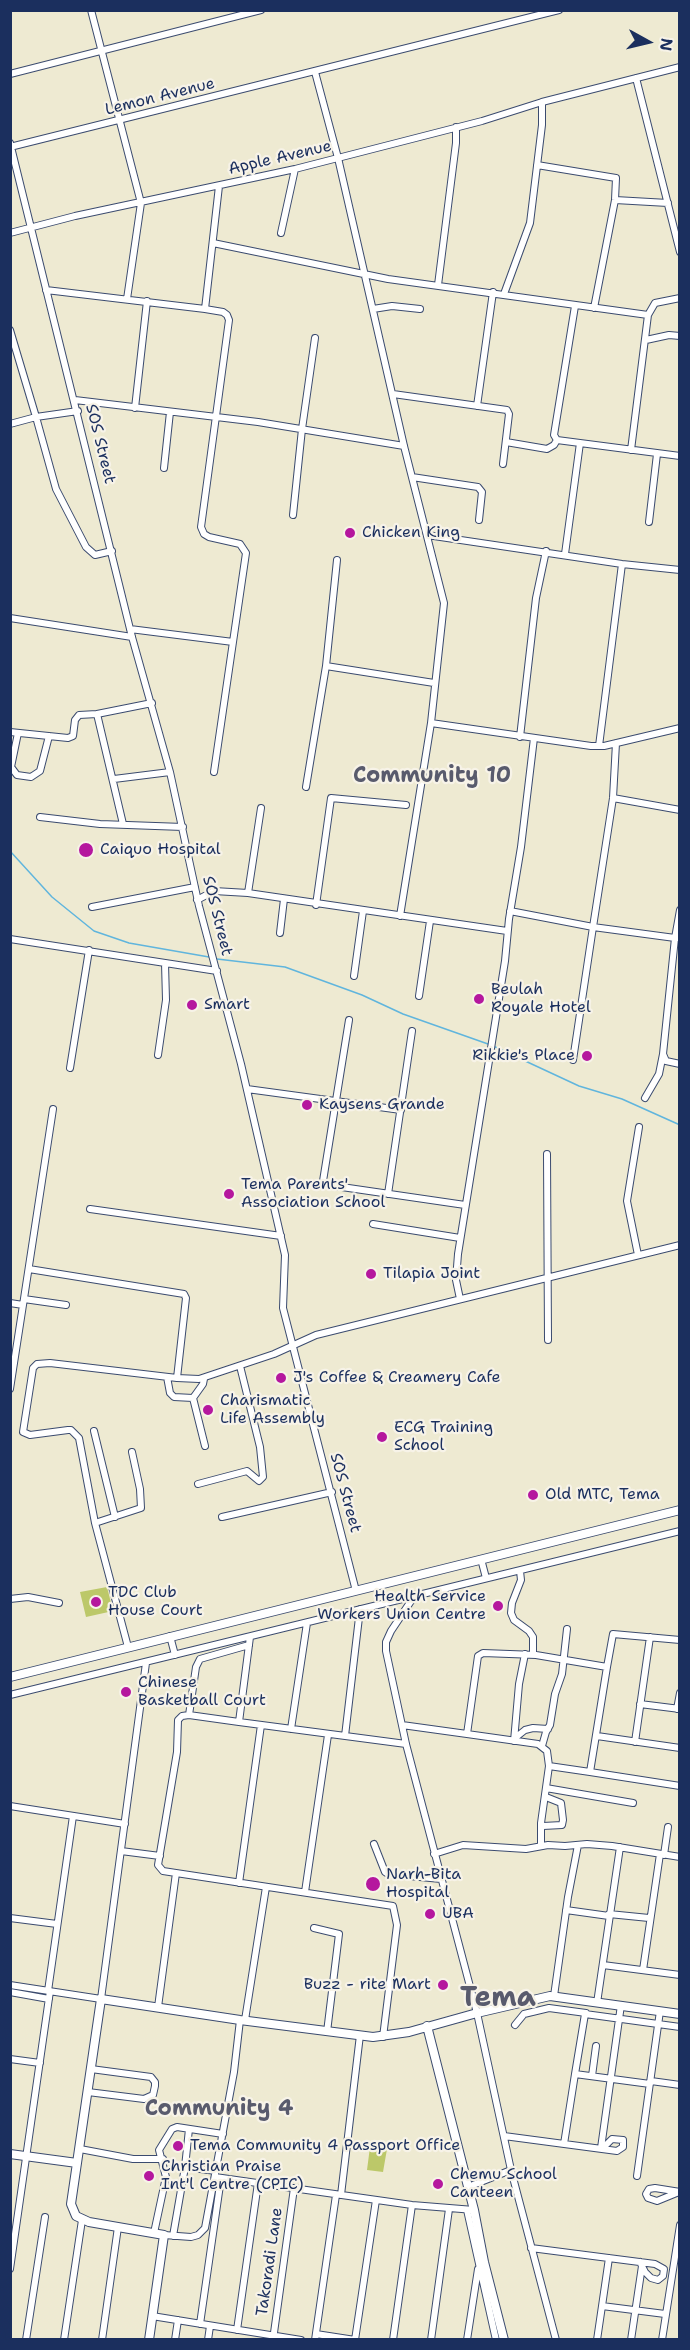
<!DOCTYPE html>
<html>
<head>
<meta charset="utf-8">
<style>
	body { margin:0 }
	#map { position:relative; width:690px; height:2350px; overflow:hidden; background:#eeead2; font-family:"Shantell Sans",sans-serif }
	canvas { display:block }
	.frame { position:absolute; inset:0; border:12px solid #1b2f5e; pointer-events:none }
	.north { position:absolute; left:618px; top:12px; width:60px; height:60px; -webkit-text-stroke:4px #f7f3e8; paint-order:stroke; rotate:98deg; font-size:16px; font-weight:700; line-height:24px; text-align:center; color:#1b2f5e }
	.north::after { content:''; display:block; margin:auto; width:21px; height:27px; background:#1b2f5e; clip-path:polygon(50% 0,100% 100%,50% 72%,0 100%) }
</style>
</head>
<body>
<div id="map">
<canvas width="690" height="2350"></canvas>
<div class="frame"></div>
<div class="north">N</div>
</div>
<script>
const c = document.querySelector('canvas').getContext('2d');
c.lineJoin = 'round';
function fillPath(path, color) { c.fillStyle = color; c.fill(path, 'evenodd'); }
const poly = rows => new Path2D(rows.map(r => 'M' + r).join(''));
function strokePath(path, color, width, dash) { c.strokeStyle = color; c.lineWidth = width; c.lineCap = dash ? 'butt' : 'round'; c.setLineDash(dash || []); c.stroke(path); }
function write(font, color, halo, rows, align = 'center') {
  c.font = font + ' "Shantell Sans",sans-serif'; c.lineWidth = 4.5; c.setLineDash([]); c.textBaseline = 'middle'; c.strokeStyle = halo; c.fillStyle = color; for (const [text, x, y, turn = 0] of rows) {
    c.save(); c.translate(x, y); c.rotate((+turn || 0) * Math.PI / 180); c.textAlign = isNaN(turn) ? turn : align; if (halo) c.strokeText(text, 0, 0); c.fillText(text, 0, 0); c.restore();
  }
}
fillPath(poly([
	[107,1587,113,1611,86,1617,80,1592],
	[370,2147,387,2149,383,2172,367,2170]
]), '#bcc869');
strokePath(poly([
	[10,851,52,897,94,931,129,943,209,957],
	[217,959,285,967,362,995,403,1014,488,1044],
	[493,1046,579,1086,622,1099,680,1125]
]), '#60b5dd', 1.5);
const minor = poly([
	[91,10,141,203,127,299],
	[315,72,338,158,404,446,444,603,431,723,400,916],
	[10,74,261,10],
	[636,78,680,252],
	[542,102,680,67],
	[10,143,132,637,170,772,199,906,241,1064,285,1255,283,1308,356,1591],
	[10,147,559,10],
	[537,165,616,178,615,200,594,308],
	[615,200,668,203],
	[10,233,75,216,295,169,482,121,542,102,542,125,530,223,504,294],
	[281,233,295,169],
	[213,243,388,279,648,315],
	[438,285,456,143,456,127],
	[46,290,205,309,223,312,227,315,229,320,201,527,204,534,209,537,240,544,246,553,214,772],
	[575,306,554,435,557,440,580,443],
	[205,309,219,186],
	[373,309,392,306,420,309],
	[10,330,36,417,10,424],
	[646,340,669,335,680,336],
	[393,394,507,410,509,414,503,464],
	[75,400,258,422,404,446],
	[477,406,493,292],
	[135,408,147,301],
	[78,411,36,417,56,489,86,547,95,555,112,551],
	[506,442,547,449,554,445,557,440],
	[631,450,648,315,655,303,680,298],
	[164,468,170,412],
	[412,477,478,487,482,492,479,520],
	[293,515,302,429,315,338],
	[649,522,657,454],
	[427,535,622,564,680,570],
	[565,554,580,443,680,456],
	[10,618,132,637],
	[130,629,233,642],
	[326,666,337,560],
	[97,714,123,824],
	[431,723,591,746,604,746,680,728],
	[10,732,68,738,73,736,75,720,79,715,97,714,152,703],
	[18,733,11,767,17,775,31,777,40,771,49,736],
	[520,737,536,598,546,551],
	[599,746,622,564],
	[114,779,170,772],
	[306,787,326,666,434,683],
	[613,798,680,810],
	[40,817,100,824,183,827],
	[248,893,261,808],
	[197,900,214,891,248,893,507,931],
	[316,905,331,798,406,805],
	[92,907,195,887],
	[510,911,593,927,613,798,616,743],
	[280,933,284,899],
	[680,938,675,938,663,1054,666,1061,680,1064],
	[10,939,217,971],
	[354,976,363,911],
	[419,996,430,921],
	[349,1020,323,1181,328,1185,465,1205],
	[158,1055,166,1000,165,963],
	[573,1060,593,927,675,938,680,910],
	[70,1068,89,950],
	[247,1089,401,1110],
	[645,1098,659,1074,663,1054],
	[547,1154,548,1340],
	[388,1194,412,1031],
	[90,1209,281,1236],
	[373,1224,460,1238],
	[638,1255,627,1201,639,1127],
	[29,1269,184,1294,186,1298,177,1378,199,1379,274,1354,316,1335,680,1245],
	[24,1299,66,1305],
	[460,1299,456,1280,458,1254,505,961,509,919,521,847,534,738],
	[10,1303,23,1305,10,1389],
	[23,1305,53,1109],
	[167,1377,170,1393,174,1397,193,1398],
	[204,1379,203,1384,193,1398,205,1446],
	[94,1431,115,1517],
	[198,1484,247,1471,259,1481,263,1477,260,1447,240,1366],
	[222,1517,332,1492],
	[95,1523,141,1508,140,1489,132,1452],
	[481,1559,486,1578],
	[520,1571,521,1580,512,1603,511,1613,514,1620,529,1631,533,1637,533,1655],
	[415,1595,391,1631,386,1642,386,1651,406,1744,477,2013,511,2170,556,2340],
	[10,1599,28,1597,59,1603],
	[170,1636,175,1655],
	[250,1637,239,1722,189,1715,182,1716,178,1720,177,1752,158,1865,163,1871,176,1873,393,1906,397,1925,383,2037],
	[128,1647,95,1523,79,1438,71,1430,68,1430,30,1435,23,1432,33,1368,37,1364,50,1363,177,1378],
	[607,1667,613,1634,680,1640],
	[10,1695,680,1531],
	[640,1704,680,1709],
	[677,1709,680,1693],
	[189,1715,196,1667,200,1659,249,1645],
	[239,1722,406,1744],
	[402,1725,467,1734,478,1656,483,1653,536,1655,607,1667,590,1772,549,1766],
	[291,1729,307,1623],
	[467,1734,538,1744,547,1751,549,1766,541,1823,541,1846],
	[345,1736,360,1609],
	[597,1736,680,1748],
	[515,1738,525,1730,533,1728,548,1729],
	[514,1741,519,1684,525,1654],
	[635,1742,650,1637],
	[542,1746,546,1732,550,1725,555,1694,562,1674,567,1629],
	[590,1772,680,1786],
	[546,1788,633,1803],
	[10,1806,125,1824],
	[543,1826,562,1825,563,1820,561,1803,546,1797],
	[374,1844,385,1872,388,1874,441,1879],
	[121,1851,160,1856],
	[434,1854,463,1845,526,1849,548,1845,565,1846,587,1844,612,1846,680,1857],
	[664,1855,668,1827],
	[239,1883,261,1725],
	[305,1892,328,1735],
	[566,1910,609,1916],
	[609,1914,649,1918],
	[10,1918,57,1924],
	[314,1928,339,1934,327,2032],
	[603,1965,680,1975],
	[643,1970,660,1854],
	[10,1985,101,1999,146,1663],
	[48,1991,73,1816],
	[10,1992,49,1999],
	[554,1996,568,1897,578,1845],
	[597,2003,620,1847],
	[158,2007,176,1873],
	[245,2020,266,1887],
	[515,2025,524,2014,549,2008,586,2013],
	[10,2059,40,2063],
	[575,2074,585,2014,680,2027],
	[592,2076,596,2046],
	[651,2081,680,2085],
	[88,2092,144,2099,153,2095,155,2086,155,2082,151,2077,91,2069],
	[504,2136,617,2151,623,2147,623,2140,612,2139,603,2148],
	[564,2144,575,2074,650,2084],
	[601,2148,621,2005],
	[80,2149,133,2159,163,2159],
	[185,2167,189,2129],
	[637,2176,660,2011],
	[215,2177,412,2205,474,2210],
	[468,2187,511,2170],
	[679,2192,657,2201,648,2198,646,2194,649,2189,655,2188,680,2192],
	[341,2195,360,2035],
	[467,2210,496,2340],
	[154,2233,166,2177,159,2150,172,2129,177,2127,223,2134],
	[164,2235,191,2237,198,2235,205,2228,234,2072,240,2020],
	[173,2236,185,2167,216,2171],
	[531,2248,655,2264,664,2269,663,2276,658,2280,651,2278,645,2272,640,2262],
	[10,2269,50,1991],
	[602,2306,609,2258],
	[152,2316,301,2340],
	[200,2324,221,2178],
	[237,2330,258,2183],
	[316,2334,355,2340],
	[26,2340,45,2217],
	[64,2340,82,2220],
	[102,2340,118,2227],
	[175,2340,178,2320],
	[208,2340,210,2326],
	[273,2340,294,2188],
	[315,2340,336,2195],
	[355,2340,376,2200],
	[393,2340,412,2205],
	[431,2340,449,2209],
	[467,2340,478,2269],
	[597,2340,602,2306,665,2314],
	[631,2340,642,2266],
	[662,2340,680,2225]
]);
const tertiary = poly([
	[427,2026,474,2210,484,2262,504,2340],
	[10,2154,77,2163,101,1999,240,2020,373,2037,409,2032,477,2013,550,1996,680,2014],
	[77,2163,71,2204,76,2216,89,2222,164,2235,149,2340]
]);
const secondary = poly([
	[10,1677,680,1510]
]);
strokePath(minor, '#3b4b6f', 8);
strokePath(tertiary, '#3b4b6f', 10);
strokePath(secondary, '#3b4b6f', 10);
strokePath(minor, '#fff', 6);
strokePath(tertiary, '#fff', 8);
strokePath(secondary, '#fff', 8);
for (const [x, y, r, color] of [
	[350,533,6,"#b5179e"],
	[86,850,8,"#b5179e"],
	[479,999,6,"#b5179e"],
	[192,1005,6,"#b5179e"],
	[587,1056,6,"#b5179e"],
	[307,1105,6,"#b5179e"],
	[229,1194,6,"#b5179e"],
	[371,1274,6,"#b5179e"],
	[281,1378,6,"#b5179e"],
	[208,1410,6,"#b5179e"],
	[382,1437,6,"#b5179e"],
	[533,1495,6,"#b5179e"],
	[96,1602,6,"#b5179e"],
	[498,1606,6,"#b5179e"],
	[126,1692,6,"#b5179e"],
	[373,1884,8,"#b5179e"],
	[430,1914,6,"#b5179e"],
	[443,1985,6,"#b5179e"],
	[178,2146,6,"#b5179e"],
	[149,2176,6,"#b5179e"],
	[438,2184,6,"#b5179e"]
]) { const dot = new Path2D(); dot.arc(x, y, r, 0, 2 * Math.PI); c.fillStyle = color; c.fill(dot); strokePath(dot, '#f7f3e8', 2); }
write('16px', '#1b2f5e', '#f7f3e8', [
	["Lemon Avenue",160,97,-14],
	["Apple Avenue",280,158,-13],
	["SOS Street",100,444,76],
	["SOS Street",217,916,76],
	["SOS Street",345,1493,75],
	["Takoradi Lane",270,2262,-82]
]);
write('16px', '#1b2f5e', '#f7f3e8', [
	["Chicken King",362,533],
	["Caiquo Hospital",100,850],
	["Beulah",491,990],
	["Royale Hotel",491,1008],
	["Smart",204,1005],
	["Rikkie's Place",575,1056,"right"],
	["Kaysens Grande",319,1105],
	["Tema Parents'",241,1185],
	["Association School",241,1203],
	["Tilapia Joint",383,1274],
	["J's Coffee & Creamery Cafe",293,1378],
	["Charismatic",220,1401],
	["Life Assembly",220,1419],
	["ECG Training",394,1428],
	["School",394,1446],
	["Old MTC, Tema",545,1495],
	["TDC Club",108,1593],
	["House Court",108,1611],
	["Health Service",486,1597,"right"],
	["Workers Union Centre",486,1615,"right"],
	["Chinese",138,1683],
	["Basketball Court",138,1701],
	["Narh-Bita",386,1875],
	["Hospital",386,1893],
	["UBA",442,1914],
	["Buzz - rite Mart",431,1985,"right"],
	["Tema Community 4 Passport Office",190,2146],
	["Christian Praise",161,2167],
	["Int'l Centre (CPIC)",161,2185],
	["Chemu School",450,2175],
	["Canteen",450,2193]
], 'left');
write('bold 22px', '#595b6d', '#f7f3e8', [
	["Community 10",432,776],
	["Community 4",219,2109]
]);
write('bold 28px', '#595b6d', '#f7f3e8', [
	["Tema",498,1999]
]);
</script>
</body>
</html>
